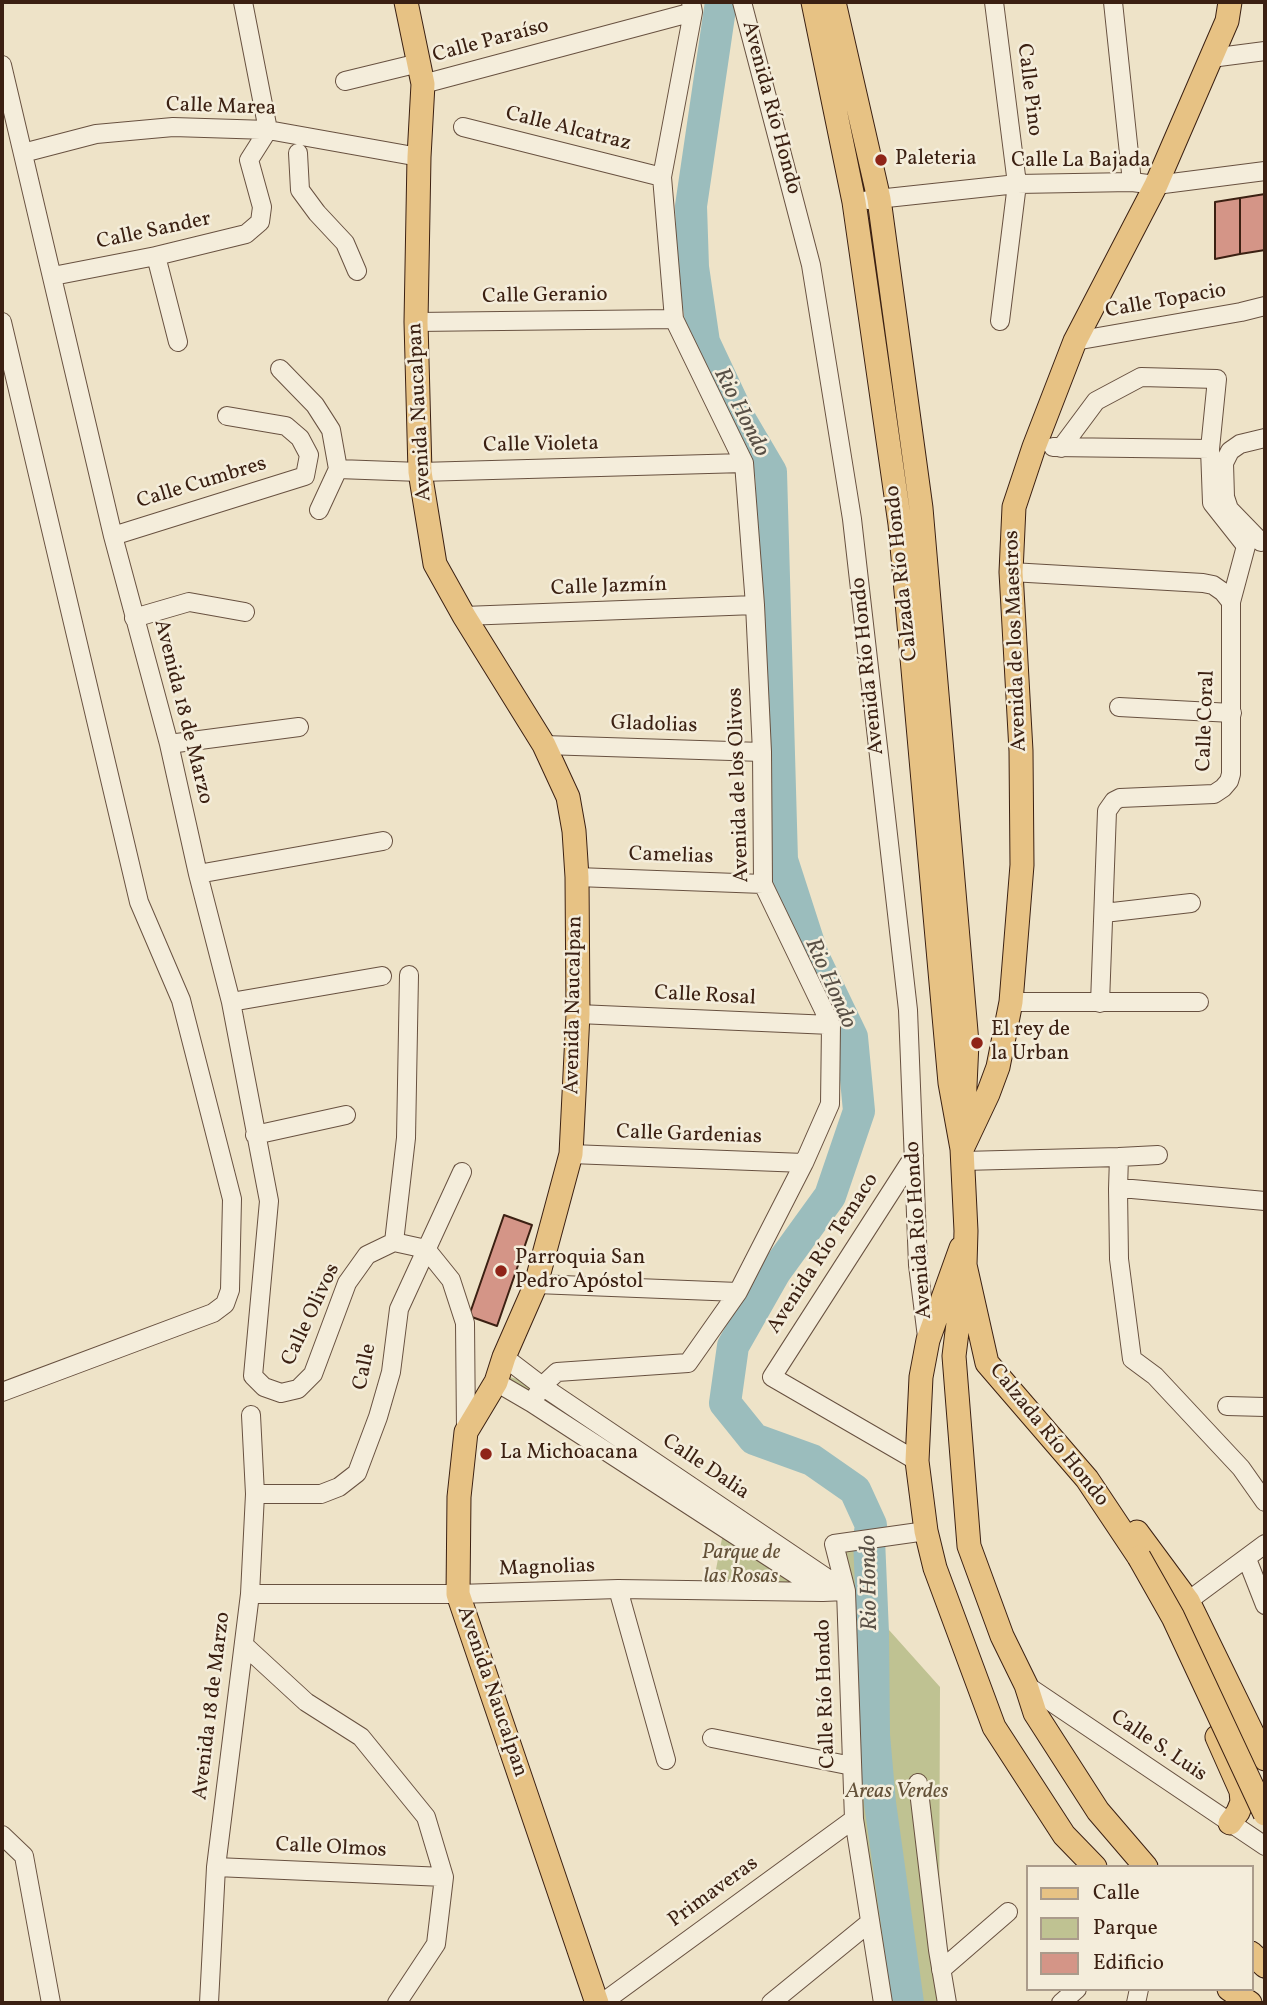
<!DOCTYPE html>
<html>
<head>
<meta charset="utf-8">
<style>
	body { margin:0 }
	#map { position:relative; width:1267px; height:2005px; overflow:hidden; background:#eee3c8; font-family:Vollkorn,serif }
	canvas { display:block }
	.frame { position:absolute; inset:0; border:4px solid #3b2012; pointer-events:none }
	.legend { position:absolute; left:1026px; top:1865px; width:228px; height:126px; box-sizing:border-box; background:#f4eddb; border:2px solid #aa9b8b; margin:0; padding:9px 12px; list-style:none; font-size:21px; color:#3b2012 }
	.legend li { display:flex; align-items:center; gap:14px; height:35px }
	.legend b { width:35px; border:2px solid #aa9b8b }
</style>
</head>
<body>
<div id="map">
<canvas width="1267" height="2005"></canvas>
<div class="frame"></div>
<ul class="legend">
<li><b style="height:9px;background:#e7c284"></b>Calle</li>
<li><b style="height:19px;background:#bfc292"></b>Parque</li>
<li><b style="height:19px;background:#d49587"></b>Edificio</li>
</ul>
</div>
<script>
const c = document.querySelector('canvas').getContext('2d');
c.lineJoin = 'round';
function fillPath(path, color) { c.fillStyle = color; c.fill(path, 'evenodd'); }
const poly = rows => new Path2D(rows.map(r => 'M' + r).join(''));
function strokePath(path, color, width, dash) { c.strokeStyle = color; c.lineWidth = width; c.lineCap = dash ? 'butt' : 'round'; c.setLineDash(dash || []); c.stroke(path); }
function write(font, color, halo, rows, align = 'center') {
  c.font = font + ' Vollkorn,serif'; c.lineWidth = 5; c.setLineDash([]); c.textBaseline = 'middle'; c.strokeStyle = halo; c.fillStyle = color; for (const [text, x, y, turn = 0] of rows) {
    c.save(); c.translate(x, y); c.rotate((+turn || 0) * Math.PI / 180); c.textAlign = isNaN(turn) ? turn : align; if (halo) c.strokeText(text, 0, 0); c.fillText(text, 0, 0); c.restore();
  }
}
fillPath(poly([
	[497,1373,543,1387,845,1590,834,1544,869,1539,871,1587,846,1591,712,1590,724,1528],
	[872,1611,940,1687,939,1969,945,2003,884,2003,853,1767,873,1633]
]), '#bfc292');
strokePath(poly([
	[721,2,691,206,693,267,704,342,741,421,771,472,782,860,813,956,852,1037,859,1111,830,1196,775,1272,733,1346,725,1403,754,1439,812,1460,855,1490,871,1525,869,1539,873,1633,874,1735,880,1803,908,2003]
]), '#9bbdbd', 32);
const building = poly([
	[1265,194,1265,250,1240,254,1240,198,1265,194],
	[1240,198,1240,254,1215,259,1215,202,1240,198],
	[504,1215,532,1225,497,1326,469,1316,504,1215]
]);
fillPath(building, '#d49587');
strokePath(building, '#3b2012', 2);
const minor = poly([
	[742,2,811,265,852,519,908,1010,918,1265,927,1337],
	[994,2,1017,184,1000,321],
	[1113,2,1132,182],
	[1211,58,1265,51],
	[2,65,113,536,169,744,198,874,231,1002,269,1201,253,1376,264,1387,281,1393,298,1389,313,1374,347,1283,367,1255,394,1242,426,1249,451,1280,465,1323,466,1431],
	[345,81,419,63],
	[423,84,693,12],
	[463,127,662,177],
	[23,153,96,134,173,127,268,130,419,157],
	[298,153,300,190,317,213,345,243,357,271],
	[868,200,1017,184,1132,182,1156,185,1265,171],
	[156,256,178,342],
	[53,276,156,256,246,234,260,222,262,207,249,160,268,130,243,2],
	[2,322,139,902,181,1000,232,1199,230,1290,225,1304,213,1313,2,1392],
	[416,322,674,319],
	[1075,341,1241,312,1265,306],
	[280,369,315,405,331,430,338,469,319,510],
	[1053,447,1210,449],
	[1061,448,1096,401,1141,377,1217,379,1210,449,1212,503,1246,546,1231,602,1231,774,1229,781,1223,788,1214,794,1120,798,1114,801,1107,811,1100,1003],
	[338,469,420,472,744,463],
	[113,536,305,476,309,455,300,438,286,426,227,416],
	[1261,542,1229,509,1225,497,1224,463,1230,451,1240,444,1265,438],
	[1011,572,1203,583,1213,585,1223,592,1231,602],
	[464,616,755,605],
	[134,618,189,602,245,612],
	[1119,707,1232,713],
	[169,744,299,727],
	[544,745,762,752],
	[198,874,383,841],
	[577,877,763,884],
	[1104,913,1191,903],
	[231,1002,382,976],
	[1011,1002,1199,1002],
	[578,1014,831,1025],
	[255,1135,346,1115],
	[571,1154,804,1163],
	[914,1156,772,1377,917,1461],
	[1119,1157,1158,1155],
	[963,1161,1119,1157,1118,1189,1132,1189,1265,1201],
	[1118,1189,1119,1259,1132,1359,1155,1376,1241,1468,1265,1502],
	[394,1242,406,1138,409,975],
	[536,1284,738,1292],
	[504,1357,542,1386,846,1591],
	[496,1382,532,1403,823,1592],
	[532,1403,542,1386,557,1372,688,1363,738,1292,804,1163,830,1104,831,1025,763,884,762,752,755,605,744,463,674,319,662,177,693,12,691,2],
	[1227,1406,1265,1407],
	[255,1494,321,1494,339,1487,357,1473,378,1417,391,1372,399,1309,462,1172],
	[1247,1559,1265,1605],
	[618,1589,666,1760],
	[250,1594,458,1594,618,1589,823,1592,846,1591],
	[1188,1601,1265,1544],
	[244,1645,306,1702,361,1737,426,1817,444,1877,436,1944,397,2003],
	[1026,1685,1265,1846],
	[712,1738,852,1766],
	[918,1783,938,1950,947,2003],
	[2,1835,24,1856,51,2003],
	[216,1867,444,1877],
	[941,1970,1008,1912],
	[209,2003,216,1867,250,1594,255,1494,251,1415],
	[602,2003,854,1819],
	[771,2003,869,1923],
	[883,2003,854,1819,846,1591,834,1544,926,1531],
	[1061,2003,1077,1989],
	[1136,2003,1139,1989]
]);
const major = poly([
	[406,2,423,84,419,157,416,322,420,472,435,564,464,616,544,745,568,797,574,831,577,877,578,1014,571,1154,536,1284,504,1357,496,1382,466,1432,459,1497,458,1594,597,2003],
	[813,2,854,202,900,524,950,1083,962,1149,966,1231,965,1265,987,1363,1087,1479,1139,1557],
	[834,2,879,199,921,508,967,1043,964,1107],
	[962,1149,988,1094,998,1067,1011,1002,1022,865,1021,751,1011,572,1014,507,1034,447,1075,341,1156,185,1227,21,1230,2],
	[961,1248,928,1340,921,1377,917,1461,926,1531,935,1568,994,1727,1064,1835,1095,1867],
	[963,1283,954,1356,969,1546,1002,1636,1026,1685,1035,1713,1098,1811,1146,1867],
	[1137,1532,1188,1601,1265,1759],
	[1217,1737,1241,1791,1242,1802,1238,1812,1230,1823],
	[1251,1953,1265,1966],
	[1229,1989,1250,2003]
]);
strokePath(minor, '#685140', 20);
strokePath(major, '#3b2012', 25);
strokePath(minor, '#f4eddb', 18);
strokePath(major, '#e7c284', 23);
const majorBridge = poly([
	[1139,1557,1173,1617,1265,1814]
]);
strokePath(majorBridge, '#3b2012', 25, []);
strokePath(majorBridge, '#e7c284', 23);
for (const [x, y, r, color] of [
	[881,160,7,"#8f2418"],
	[977,1043,7,"#8f2418"],
	[501,1271,7,"#8f2418"],
	[486,1454,7,"#8f2418"]
]) { const dot = new Path2D(); dot.arc(x, y, r, 0, 2 * Math.PI); c.fillStyle = color; c.fill(dot); strokePath(dot, '#f4eddb', 2.5); }
write('21px', '#3b2012', '#f4eddb', [
	["Calle Paraíso",491,42,-15],
	["Calle Pino",1028,90,83],
	["Calle Marea",221,108,2],
	["Avenida Río Hondo",770,108,75],
	["Calle Alcatraz",568,130,14],
	["Calle La Bajada",1081,162],
	["Calle Sander",154,232,-12],
	["Calle Geranio",545,297,-1],
	["Calle Topacio",1166,302,-10],
	["Avenida Naucalpan",421,412,-93],
	["Calle Violeta",541,446,-1],
	["Calle Cumbres",202,484,-17],
	["Calzada Río Hondo",903,573,-96],
	["Calle Jazmín",609,588,-2],
	["Avenida de los Maestros",1017,641,-92],
	["Avenida Río Hondo",869,666,-96],
	["Avenida 18 de Marzo",182,712,76],
	["Calle Coral",1207,721,-88],
	["Gladolias",654,726,2],
	["Avenida de los Olivos",740,785,-92],
	["Camelias",671,857,2],
	["Calle Rosal",705,997,3],
	["Avenida Naucalpan",575,1005,-89],
	["Calle Gardenias",689,1136,2],
	["Avenida Río Hondo",920,1230,-94],
	["Avenida Río Temaco",824,1254,-57],
	["Calle Olivos",312,1315,-65],
	["Calle",366,1367,-78],
	["Calzada Río Hondo",1048,1436,51],
	["Calle Dalia",705,1468,34],
	["Magnolias",547,1569,-2],
	["Avenida Naucalpan",491,1692,71],
	["Calle Río Hondo",827,1694,-92],
	["Avenida 18 de Marzo",213,1706,-83],
	["Calle S. Luis",1158,1747,34],
	["Calle Olmos",331,1849,3],
	["Primaveras",714,1893,-36]
]);
write('21px', '#3b2012', '#f4eddb', [
	["Paleteria",895,160],
	["El rey de",991,1031],
	["la Urban",991,1055],
	["Parroquia San",515,1259],
	["Pedro Apóstol",515,1283],
	["La Michoacana",500,1454]
], 'left');
write('italic 21px', '#635138', '#f4eddb', [
	["Parque de",741,1554],
	["las Rosas",741,1578],
	["Areas Verdes",897,1793]
]);
write('italic 23px', '#584f45', '#f4eddb', [
	["Rio Hondo",740,413,63],
	["Rio Hondo",829,984,66],
	["Rio Hondo",871,1583,-91]
]);
</script>
</body>
</html>
